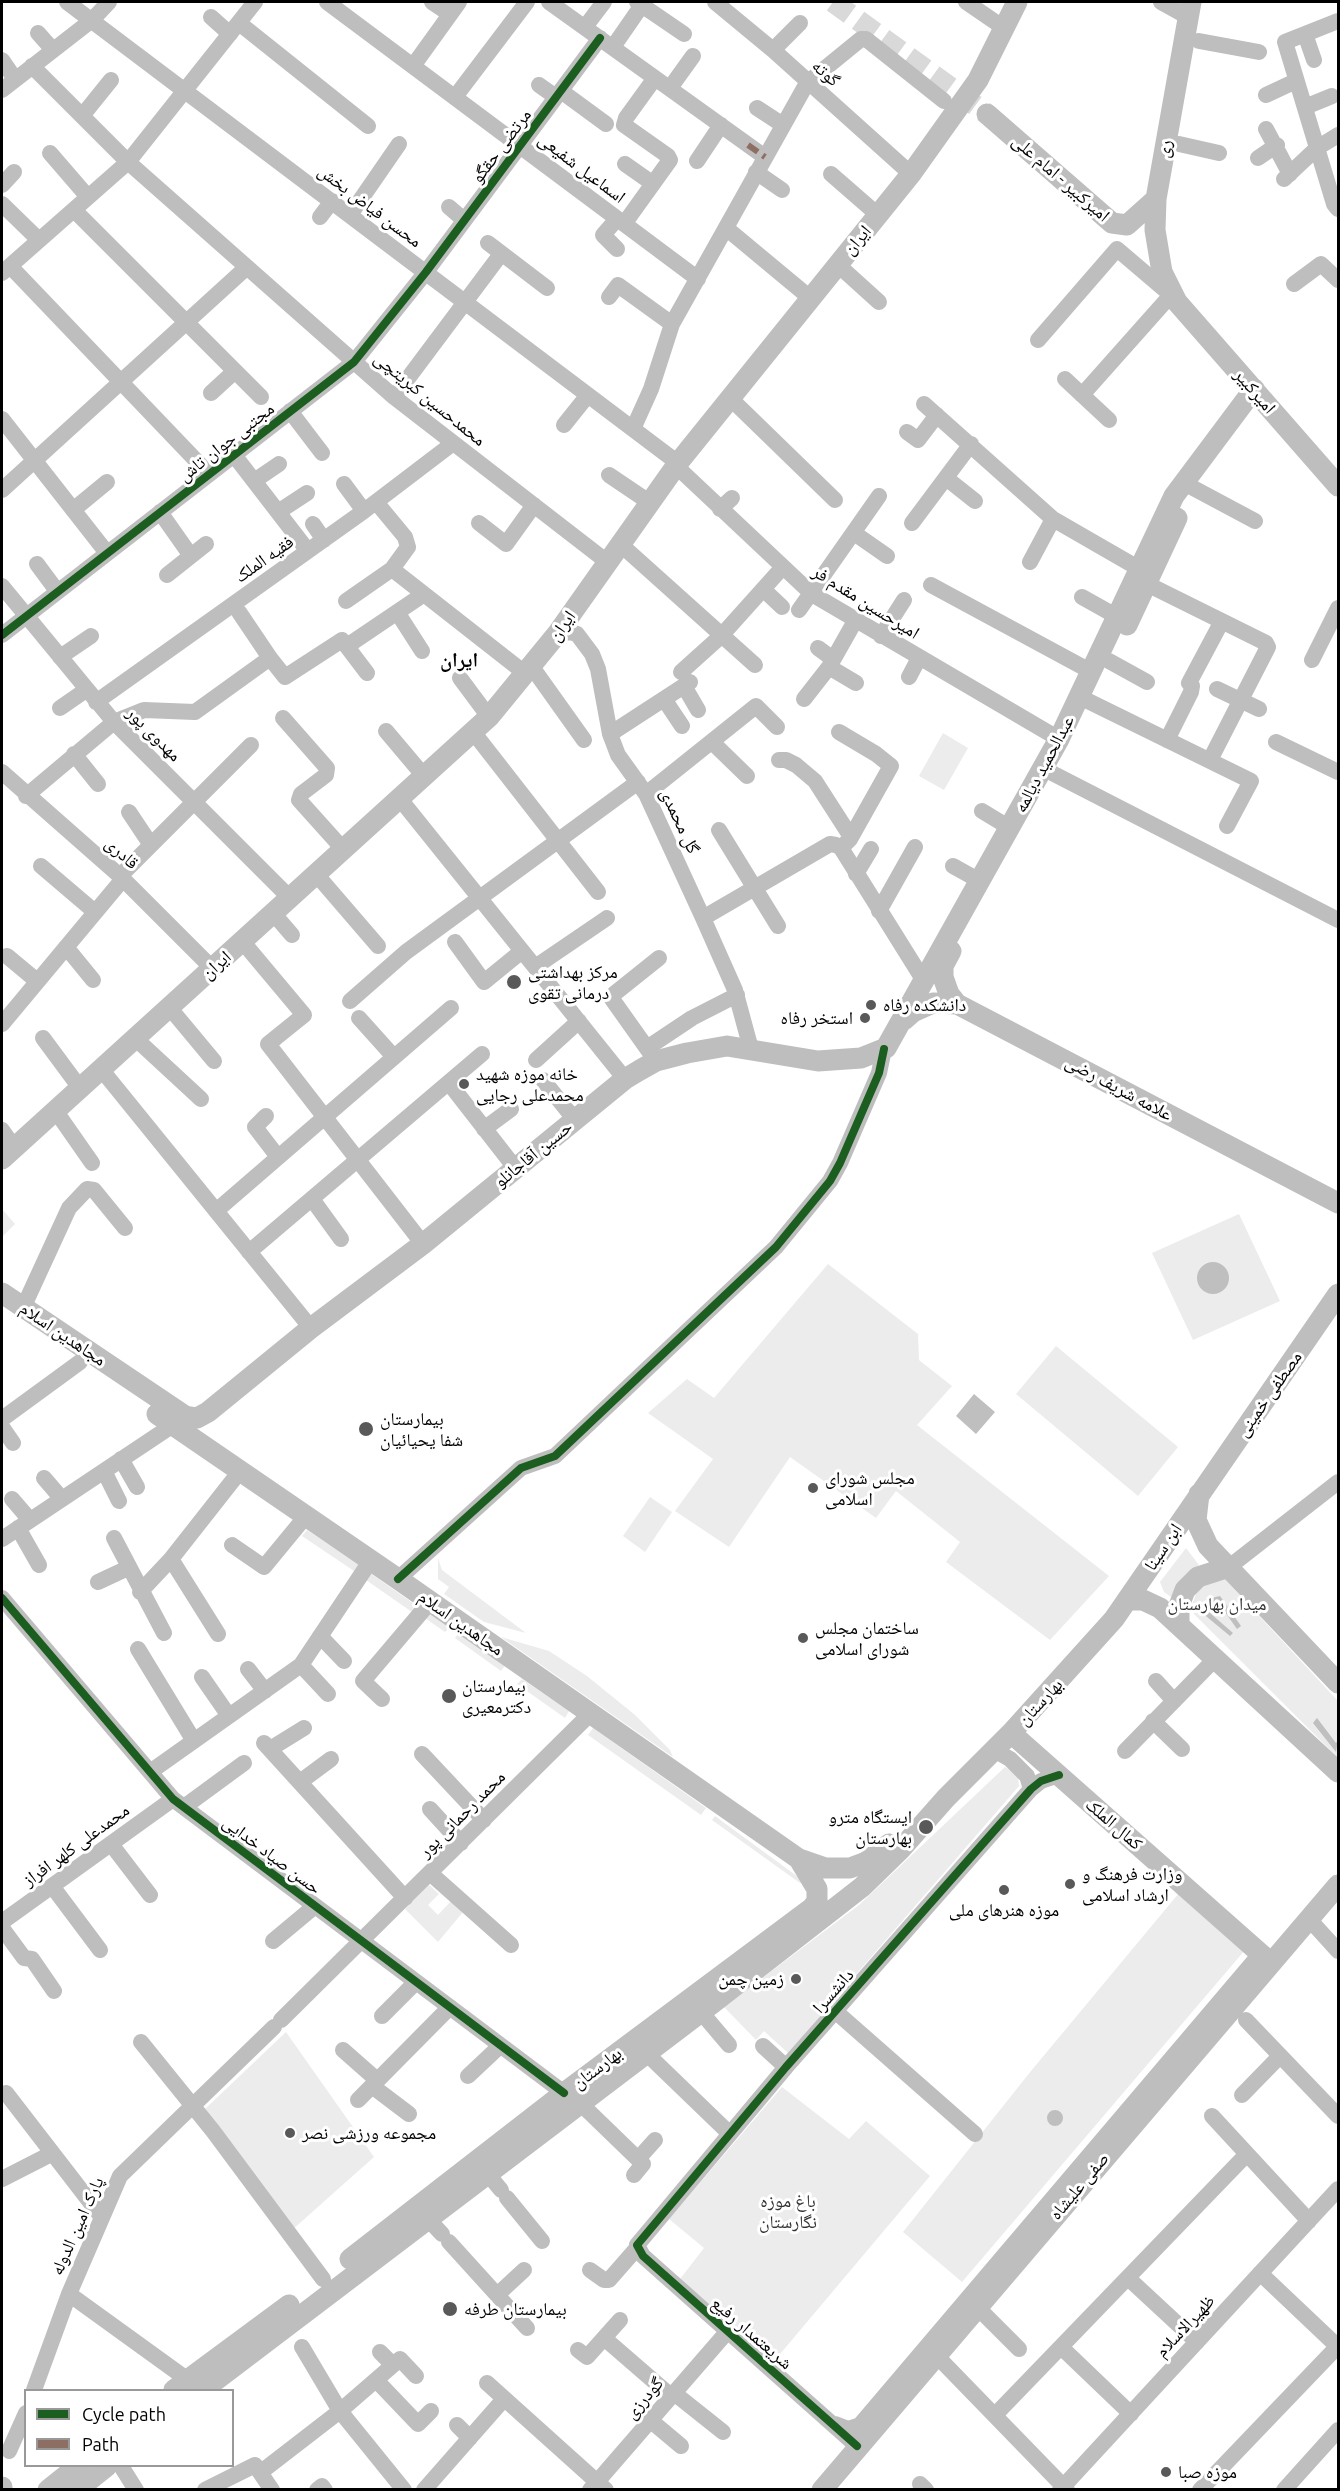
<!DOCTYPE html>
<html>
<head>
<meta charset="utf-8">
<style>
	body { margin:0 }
	#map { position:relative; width:1340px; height:2491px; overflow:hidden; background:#fff; font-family:Ubuntu,sans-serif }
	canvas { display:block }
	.frame { position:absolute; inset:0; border:3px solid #000; pointer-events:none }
	.legend { position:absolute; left:24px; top:2389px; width:210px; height:78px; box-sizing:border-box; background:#fff; border:2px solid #999; margin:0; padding:8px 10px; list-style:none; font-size:18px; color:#000 }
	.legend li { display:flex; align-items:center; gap:12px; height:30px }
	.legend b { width:30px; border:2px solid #999 }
</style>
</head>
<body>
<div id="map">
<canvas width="1340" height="2491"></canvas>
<div class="frame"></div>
<ul class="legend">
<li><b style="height:8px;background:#1b5e20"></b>Cycle path</li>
<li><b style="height:8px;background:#8d6e63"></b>Path</li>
</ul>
</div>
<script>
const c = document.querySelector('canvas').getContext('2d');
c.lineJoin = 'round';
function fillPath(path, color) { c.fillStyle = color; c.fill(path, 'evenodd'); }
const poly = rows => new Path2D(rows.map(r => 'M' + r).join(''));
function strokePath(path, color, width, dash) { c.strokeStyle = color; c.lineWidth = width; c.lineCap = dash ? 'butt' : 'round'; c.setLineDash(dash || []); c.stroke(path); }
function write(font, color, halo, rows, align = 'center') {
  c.font = font + ' Ubuntu,"Noto Naskh Arabic",sans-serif'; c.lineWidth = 6; c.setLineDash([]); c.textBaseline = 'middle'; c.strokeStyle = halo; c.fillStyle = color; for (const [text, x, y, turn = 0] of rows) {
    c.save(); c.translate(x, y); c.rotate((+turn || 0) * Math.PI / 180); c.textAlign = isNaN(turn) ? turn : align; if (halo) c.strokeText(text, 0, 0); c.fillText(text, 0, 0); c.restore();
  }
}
fillPath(poly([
	[943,733,968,748,944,790,919,776],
	[2,1209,15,1224,2,1237],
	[1239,1214,1280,1301,1193,1340,1152,1253],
	[828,1264,918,1334,919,1360,952,1386,917,1425,1109,1576,1050,1640,946,1562,960,1542,896,1491,876,1518,790,1457,729,1547,675,1511,713,1459,648,1413,687,1379,714,1398],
	[1056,1346,1178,1447,1138,1496,1016,1394],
	[650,1497,672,1512,645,1552,623,1536],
	[307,1530,362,1566,357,1573,302,1536],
	[1186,1548,1199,1565,1190,1572,1171,1597,1164,1592,1160,1582],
	[438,1558,442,1570,526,1633,484,1622,444,1594,449,1587,438,1579],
	[370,1573,417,1606,412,1612,366,1580],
	[1224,1578,1338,1701,1338,1758,1190,1610,1197,1591,1205,1583],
	[429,1611,451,1626,445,1632,422,1616],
	[460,1632,506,1664,501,1671,455,1638],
	[501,1637,549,1651,587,1676,635,1715,670,1750,673,1757],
	[522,1679,569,1711,565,1718,517,1684],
	[593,1728,706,1808,701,1815,588,1735],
	[1005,1767,1018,1775,1019,1786,788,2053,764,2031,756,2040,724,2007,859,1905],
	[715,1816,805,1882,800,1883,712,1820],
	[428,1884,439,1894,428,1905,438,1915,451,1901,463,1912,438,1942,405,1909],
	[1179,1893,1245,1950,962,2282,903,2232,1031,2071],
	[286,2032,374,2157,292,2230,205,2109],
	[782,2087,849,2139,866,2121,930,2176,775,2360,680,2279,704,2248,669,2219]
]), '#ececec');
fillPath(poly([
	'1197 1278a16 16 0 1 1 32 0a16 16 0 1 1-32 0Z',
	[974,1394,995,1412,976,1434,956,1416],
	[1220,1596,1241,1626,1237,1629,1220,1605,1210,1613,1233,1633,1230,1636,1201,1612,1207,1599],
	[1317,1718,1336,1743,1338,1740,1336,1752,1313,1723],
	'1047 2118a8 8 0 1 1 16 0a8 8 0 1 1-16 0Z'
]), '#bfbfbf');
strokePath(poly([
	[833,2,987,114]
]), '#d9d9d9', 21, [21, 10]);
strokePath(poly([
	[67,2,678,463],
	[327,2,698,279],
	[432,2,450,14],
	[549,2,765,157],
	[637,2,684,34],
	[715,2,773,50,911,174],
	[966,2,1004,28],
	[1161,2,1188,17],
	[211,17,230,34],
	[1338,21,1285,42,1334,204,1338,209],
	[239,23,368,126],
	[585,27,604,2],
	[38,33,53,50],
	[1305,34,1314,60],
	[1199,41,1259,52],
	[613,47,642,5],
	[773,50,800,23],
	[2,60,15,79],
	[32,66,128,162,394,397,606,561],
	[413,66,459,2],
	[539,85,556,97],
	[670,88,693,56],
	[2,90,92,20,109,2],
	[561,91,606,124],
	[1266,95,1296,81],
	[455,97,527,2],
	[1305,107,1332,96],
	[757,108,783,125],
	[82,116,111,80],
	[1266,129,1290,174],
	[1179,144,1219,153],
	[50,153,88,197],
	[1258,158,1277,145],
	[697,161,721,125],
	[625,164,652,183],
	[756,172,782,190],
	[831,174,878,215],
	[1284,179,1317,148,1338,135],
	[2,185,14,172],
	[2,204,39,240],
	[449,207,464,220],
	[74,210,261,397],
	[350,215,399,144],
	[320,217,332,201],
	[617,219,603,235,617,249],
	[624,224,670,160,668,156,624,125,626,118,655,78],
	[726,228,809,297],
	[488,243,547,288],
	[837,264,879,302],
	[10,266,209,474],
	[2,273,128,162,255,2],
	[1294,284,1321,264,1338,280],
	[609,297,618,285,672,324],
	[1038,340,1117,249,1171,295,1082,395],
	[1065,379,1109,420],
	[211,393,235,371],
	[394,397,501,254],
	[730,398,835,500],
	[924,404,1053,519,1138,568],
	[290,411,322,453],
	[2,419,107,553],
	[564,425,588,395],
	[633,429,651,389,672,324,807,83,861,39,866,39,944,101],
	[907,432,918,440,937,415],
	[234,455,308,551],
	[676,466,812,594,1059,739],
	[609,475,649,502],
	[946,478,975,501],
	[254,481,279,464],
	[1182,482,1255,521],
	[344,484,364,511],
	[2,490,247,267],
	[720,509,732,498],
	[73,510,107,482],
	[160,512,191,556],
	[278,512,307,493],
	[479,523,506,544,534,505],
	[912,523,971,444],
	[313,524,324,540],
	[854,533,887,556],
	[619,543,755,665],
	[1030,562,1053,519],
	[37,564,57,591],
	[392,569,526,674],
	[167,575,206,544],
	[1147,584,1266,643,1268,647,1210,760],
	[931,585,1092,672],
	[2,586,114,722,290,898],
	[764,590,782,607],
	[1082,597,1116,616],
	[346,601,392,569,408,547,405,537,376,502],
	[799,610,879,496],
	[239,612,270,658],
	[397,612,422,651],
	[557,634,570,632,577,634,592,654,598,669,610,734,618,755,646,794,703,918,735,990,751,1049],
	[2,635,354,362,426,272,600,38],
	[881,636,904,600],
	[347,646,424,594],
	[818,648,833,659],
	[60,657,91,636],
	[1312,660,1338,608],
	[1109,661,1147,682],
	[532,667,584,740],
	[829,667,856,683],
	[681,672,721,636,782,568],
	[909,677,919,658],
	[460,678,489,717],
	[684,686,698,710],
	[1217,689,1259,709],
	[664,699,682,726],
	[804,699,829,667,855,621],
	[1088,701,1251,781,1227,826],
	[96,702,364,511,452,444],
	[60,708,86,690],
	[283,718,327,768,326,775,301,794,299,800,343,849],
	[386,731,424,776],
	[839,732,876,754,891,766,850,839,841,848],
	[474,733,598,892],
	[610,734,690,682],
	[1167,740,1191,692,1192,686,1189,683,1222,621],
	[1276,742,1338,772],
	[713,743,747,776],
	[74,754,98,784],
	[779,760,786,760,796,765,815,781,851,837],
	[2,772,120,876,212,968],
	[1052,773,1338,920],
	[646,794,756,706,777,727],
	[26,796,114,722,144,710,195,712,270,658,285,677,342,640,367,673],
	[400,799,625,1079],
	[982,811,1010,828],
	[129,812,151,845],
	[719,830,778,926],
	[41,866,95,912],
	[953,866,980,881],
	[316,874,378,946],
	[856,874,871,849],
	[120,876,251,745],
	[879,911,915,847],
	[273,913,292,935],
	[703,918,830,844,836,845,841,848,924,981],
	[242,941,304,1015,268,1044,423,1244],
	[455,942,484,982,522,951],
	[66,947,93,980],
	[7,956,37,981],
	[535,967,607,918],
	[350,1001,406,952,638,782],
	[169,1007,214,1061],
	[359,1018,394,1057],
	[2,1024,123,879],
	[43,1038,80,1088],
	[135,1038,201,1099],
	[647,1048,692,1018,737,995],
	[536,1060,579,1021],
	[656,1061,612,999,614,994,659,958],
	[101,1069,311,1328],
	[543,1080,575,1120],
	[449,1083,516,1169],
	[55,1110,92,1163],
	[266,1116,255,1127,278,1157],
	[484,1129,511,1109],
	[2,1130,14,1147],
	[312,1199,341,1239],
	[216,1211,451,1008],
	[249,1252,482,1054],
	[23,1308,69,1208,87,1189,94,1190,125,1228],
	[2,1419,80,1362],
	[2,1427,13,1443],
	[121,1459,137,1487],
	[104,1471,119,1501],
	[44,1478,62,1499],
	[12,1499,30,1520],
	[18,1528,39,1565],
	[114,1538,164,1633],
	[2,1539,173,1425],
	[232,1545,264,1567,306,1516],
	[171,1559,218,1634],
	[1229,1567,1338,1482],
	[398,1579,521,1468,555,1456,776,1247,830,1181,840,1163,879,1073,884,1049],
	[98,1582,128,1568],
	[140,1592,171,1559,241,1470],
	[2,1598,173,1799,564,2093],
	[320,1636,344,1661],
	[138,1649,194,1741],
	[301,1665,328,1694],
	[248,1669,265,1691],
	[202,1677,229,1716],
	[1156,1681,1174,1701],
	[382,1699,363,1681,430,1602],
	[1153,1721,1182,1749],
	[264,1743,405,1898],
	[270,1749,304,1728],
	[992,1749,1010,1759,1027,1776,1031,1789],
	[1125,1751,1216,1658],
	[422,1754,484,1820],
	[150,1772,301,1665,371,1560],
	[300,1782,331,1759],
	[184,1807,244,1763],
	[430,1809,461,1843],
	[111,1844,150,1895],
	[430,1873,511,1945],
	[52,1886,100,1950],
	[1309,1919,1338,1951],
	[2,1922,173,1799],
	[2,1928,24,1958,32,1959,54,1991],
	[273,1941,315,1906],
	[835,2011,975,2134],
	[701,2012,729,2045],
	[382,2016,416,1982],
	[281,2020,591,1713],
	[1246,2020,1338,2116],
	[141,2042,213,2131,323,2279],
	[763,2046,786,2067],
	[343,2050,377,2080],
	[646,2053,730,2134],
	[468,2076,500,2046],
	[372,2086,409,2114],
	[6,2093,101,2216],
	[1242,2095,1280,2056],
	[358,2100,450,2007],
	[580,2103,643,2164,634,2175],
	[1212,2116,1309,2221],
	[638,2159,655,2140],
	[487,2173,501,2190],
	[2,2179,51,2154],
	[507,2198,542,2241],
	[427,2218,442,2234],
	[449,2242,527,2328],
	[590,2270,604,2280,609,2280,637,2248],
	[1260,2273,1338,2347],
	[1128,2278,1197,2342],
	[69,2294,188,2380],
	[497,2295,524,2270],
	[977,2307,1019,2349],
	[604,2338,671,2396],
	[302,2347,340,2411,404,2490],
	[1061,2347,1131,2414],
	[929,2348,1067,2490],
	[578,2350,587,2357,620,2320],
	[380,2352,393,2365],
	[376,2380,418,2424,431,2411],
	[487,2383,606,2490],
	[34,2390,69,2294,120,2176,274,2027],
	[674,2393,723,2432],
	[995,2415,1246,2155],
	[650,2420,681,2446],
	[835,2424,848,2429,860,2425,1261,1953],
	[457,2425,470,2438],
	[857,2446,643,2256,637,2245,786,2067,1031,1789,1041,1781,1059,1775],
	[9,2451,26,2413],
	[121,2466,136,2490],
	[261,2472,340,2411,400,2359,416,2376],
	[920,2484,926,2490],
	[205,2490,255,2465,272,2490],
	[317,2490,322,2486,325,2490],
	[424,2490,504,2399],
	[590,2490,727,2332],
	[1060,2490,1338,2189],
	[1200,2490,1338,2346],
	[1284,2490,1338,2430]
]), '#bebebe', 16);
strokePath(poly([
	[1191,2,1156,199,1155,230,1162,272,1177,302,1338,486],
	[987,114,1112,223,1127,225,1156,199],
	[1127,625,1177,518],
	[951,951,943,966,943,977,949,994,957,1004],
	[904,1020,913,1012,933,1003,957,1004,1338,1203],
	[2,1159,489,717,557,634,678,463,911,174,978,80,1017,2],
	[2,1293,185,1416,197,1418,208,1412,311,1328,423,1244,625,1079,640,1070,656,1061,687,1053,727,1046,818,1061,861,1058,886,1048,1059,739,1174,496,1254,389],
	[157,1414,398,1579,799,1859,825,1868,850,1868,866,1862,889,1844],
	[1199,1494,1196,1520,1208,1546,1338,1683],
	[1127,1600,1143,1600,1160,1608,1338,1772],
	[1179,1623,1179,1606,1185,1590,1198,1577,1229,1567],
	[1011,1733,1270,1962],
	[350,2259,564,2093,812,1908,817,1901,817,1889,799,1859],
	[174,2390,289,2305],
	[203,2390,713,2003,862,1887,900,1850,946,1798,1011,1733,1114,1619,1338,1294],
	[2,2487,2,2490],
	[48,2490,78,2466],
	[77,2490,107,2466],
	[822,2490,1338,1885]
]), '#bebebe', 21);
strokePath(poly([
	[748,145,765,157]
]), '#8d6e63', 6, [12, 6]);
strokePath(poly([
	[2,635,354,362,426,272,600,38],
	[398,1579,521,1468,555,1456,776,1247,830,1181,840,1163,879,1073,884,1049],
	[2,1598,173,1799,564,2093],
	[857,2446,643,2256,637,2245,786,2067,1031,1789,1041,1781,1059,1775]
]), '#1b5e20', 8);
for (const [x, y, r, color] of [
	[514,982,8,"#595959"],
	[871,1005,6,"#595959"],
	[865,1018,6,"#595959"],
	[464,1084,6,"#595959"],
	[366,1429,8,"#595959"],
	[813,1488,6,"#595959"],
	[803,1638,6,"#595959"],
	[449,1696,8,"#595959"],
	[926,1827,8,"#595959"],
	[1070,1884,6,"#595959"],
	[1004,1890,6,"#595959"],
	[796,1979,6,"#595959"],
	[290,2133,6,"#595959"],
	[450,2309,8,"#595959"],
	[1166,2472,6,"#595959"]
]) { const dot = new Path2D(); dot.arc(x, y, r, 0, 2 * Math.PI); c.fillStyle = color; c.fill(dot); strokePath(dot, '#fff', 2); }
write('18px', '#000', '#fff', [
	["گوته",826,73,42],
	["مرتضی حقگو",501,146,-53],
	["ری",1164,149,-81],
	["اسماعیل شفیعی",582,168,37],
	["امیرکبیر - امام علی",1061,178,41],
	["محسن فیاض بخش",370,206,37],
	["ایران",857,240,-50],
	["امیرکبیر",1255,391,49],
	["محمدحسین کبریتچی",430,399,39],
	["مجتبی جوان تاش",226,442,-38],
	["فقیه الملک",264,559,-35],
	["امیرحسین مقدم فر",866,602,32],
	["ایران",562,626,-55],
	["مهدوی پور",154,734,45],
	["عبدالحمید دیالمه",1044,764,-62],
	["گل محمدی",680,821,65],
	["قادرى",122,853,42],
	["ایران",216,965,-42],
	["علامه شریف رضی",1119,1088,28],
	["حسین آقاجانلو",533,1154,-39],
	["مجاهدین اسلام",63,1334,34],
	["مصطفی خمینی",1269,1394,-55],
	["ابن سینا",1163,1547,-56],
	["مجاهدین اسلام",461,1623,35],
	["بهارستان",1040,1702,-47],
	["محمد رحمانی پور",462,1814,-45],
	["کمال الملک",1114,1824,41],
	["محمدعلی کلهر افراز",76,1845,-36],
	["حسن صیاد خدایی",272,1855,37],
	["دانشسرا",833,1991,-49],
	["بهارستان",597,2068,-37],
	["صفی علیشاه",1079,2186,-50],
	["پارک امین الدوله",77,2226,-66],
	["ظهیرالاسلام",1185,2326,-47],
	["شریعتمدار رفیع",752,2333,41],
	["گودرزی",644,2398,-49]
]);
write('18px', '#000', '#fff', [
	["مرکز بهداشتی",528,972],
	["درمانی تقوی",528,993],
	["دانشکده رفاه",883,1005],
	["استخر رفاه",853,1018,"right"],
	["خانه موزه شهید",476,1074],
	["محمدعلی رجایی",476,1095],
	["بیمارستان",380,1419],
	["شفا یحیائیان",380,1440],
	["مجلس شورای",825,1478],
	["اسلامی",825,1499],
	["ساختمان مجلس",815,1628],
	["شورای اسلامی",815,1649],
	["بیمارستان",462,1686],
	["دکترمعیری",462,1707],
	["ایستگاه مترو",912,1817,"right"],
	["بهارستان",912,1838,"right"],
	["وزارت فرهنگ و",1082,1874],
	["ارشاد اسلامی",1082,1895],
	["موزه هنرهای ملی",1004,1910,"center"],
	["زمین چمن",784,1979,"right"],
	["مجموعه ورزشی نصر",302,2133],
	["بیمارستان طرفه",464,2309],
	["موزه صبا",1178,2472]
], 'left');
write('18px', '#333', '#fff', [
	["میدان بهارستان",1217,1604],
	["باغ موزه",788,2201],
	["نگارستان",788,2222]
]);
write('bold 20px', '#000', '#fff', [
	["ایران",459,660]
]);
</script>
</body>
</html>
